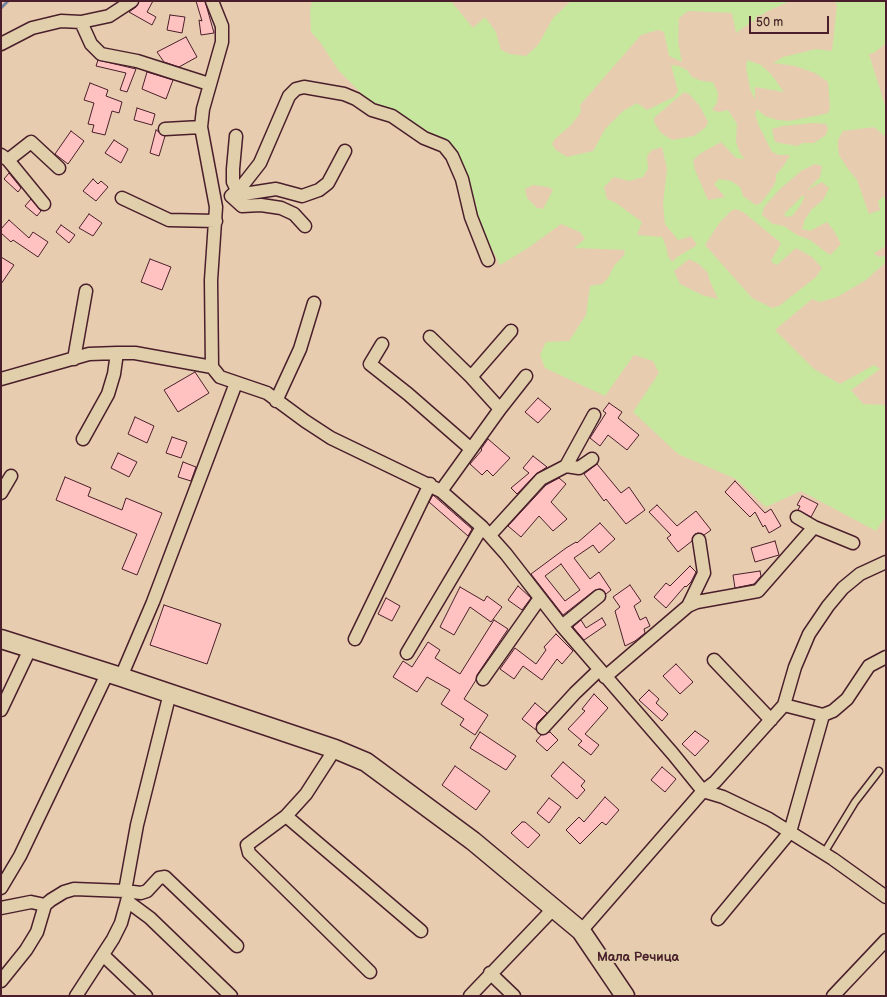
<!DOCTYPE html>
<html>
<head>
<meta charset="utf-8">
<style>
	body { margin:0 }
	#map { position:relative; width:887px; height:997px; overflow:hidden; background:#e7ccb0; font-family:"Balsamiq Sans",sans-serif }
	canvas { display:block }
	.frame { position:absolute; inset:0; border:2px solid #4a1f2b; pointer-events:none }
	.scale { position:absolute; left:749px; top:16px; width:80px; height:18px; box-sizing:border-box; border:2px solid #4a1f2b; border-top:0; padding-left:5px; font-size:12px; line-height:14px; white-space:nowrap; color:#4a1f2b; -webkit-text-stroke:3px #e1cfac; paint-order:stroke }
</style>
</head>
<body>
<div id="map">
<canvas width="887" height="997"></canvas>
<div class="frame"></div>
<div class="scale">50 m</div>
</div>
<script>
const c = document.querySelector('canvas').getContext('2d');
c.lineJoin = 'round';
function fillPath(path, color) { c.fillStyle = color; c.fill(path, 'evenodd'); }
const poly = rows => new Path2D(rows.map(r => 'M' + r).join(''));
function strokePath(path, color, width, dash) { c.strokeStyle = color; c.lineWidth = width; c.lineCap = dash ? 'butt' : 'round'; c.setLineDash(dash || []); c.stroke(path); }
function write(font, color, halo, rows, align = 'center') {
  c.font = font + ' "Balsamiq Sans",sans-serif'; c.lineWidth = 4; c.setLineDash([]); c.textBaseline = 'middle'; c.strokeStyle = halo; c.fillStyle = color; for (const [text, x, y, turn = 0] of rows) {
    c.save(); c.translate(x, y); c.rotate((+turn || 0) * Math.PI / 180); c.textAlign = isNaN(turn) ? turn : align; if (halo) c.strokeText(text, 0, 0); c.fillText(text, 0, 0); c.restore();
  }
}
fillPath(poly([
	[312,1,451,1,473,28,485,17,496,32,501,50,510,54,526,56,538,45,553,18,571,1,790,1,766,12,736,33,732,13,688,11,679,18,678,42,682,62,669,56,664,32,658,30,641,35,580,105,581,112,571,125,555,139,552,144,556,150,567,157,593,151,605,129,623,111,637,103,647,110,674,97,678,91,671,65,679,66,687,70,692,77,702,81,713,82,718,93,717,103,712,110,719,112,728,110,737,124,736,142,740,153,745,159,736,158,721,142,701,153,693,160,695,170,708,200,725,197,714,184,719,179,731,181,740,187,743,196,756,205,761,203,773,187,776,180,776,175,784,165,790,155,779,155,772,152,758,124,755,114,757,109,765,116,778,120,789,121,820,115,828,113,830,108,828,82,815,73,795,66,773,63,783,57,816,49,832,51,837,5,834,1,886,1,886,43,874,53,869,54,886,109,886,137,874,127,843,131,838,140,838,148,839,155,848,169,857,180,869,214,880,210,878,201,886,195,886,246,874,253,878,257,886,256,886,262,866,280,837,297,820,302,812,299,775,330,814,369,840,384,874,365,880,369,851,390,863,404,886,405,886,516,876,531,801,491,766,507,736,479,678,454,633,412,659,373,653,361,634,355,605,396,545,368,540,355,546,342,569,341,586,315,590,286,602,284,608,278,614,266,624,255,625,250,574,248,585,239,580,232,561,224,528,248,500,265,482,229,471,186,454,150,446,142,366,98,339,71,320,42,311,32,310,11],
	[684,92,689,94,699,105,708,122,706,127,694,136,672,140,661,133,654,122,654,118],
	[813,123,826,124,828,128,826,135,814,143,803,143,797,146,775,142,772,129,783,126],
	[662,147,667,169,663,204,665,224,678,240,691,236,697,245,677,257,672,262,668,256,666,246,662,237,637,235,642,222,616,203,607,199,604,187,614,177,629,181,643,177,648,169,647,156,652,150],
	[815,164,822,166,820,177,807,190,822,182,829,188,823,200,812,209,805,219,802,229,810,231,827,222,834,231,841,244,830,255,810,240,797,235,784,226,773,224,762,215,764,207,780,189,801,171],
	[533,185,548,187,553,190,543,209,537,208,527,198,525,189],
	[735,209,743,212,781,243,771,261,773,263,777,265,796,248,812,257,822,268,816,277,779,306,772,308,752,298,705,245,720,222,731,211],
	[689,259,699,264,708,273,709,279,718,299,702,295,680,284,674,271],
	[747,60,761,65,771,74,784,92,755,87,755,100,750,89,746,67],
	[803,195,804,198,800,206,792,216,786,217,784,214]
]), '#c7e79f');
strokePath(poly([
	[1,8,8,1]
]), '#7585a2', 3);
const building = poly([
	[139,1,153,1,147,12,156,17,152,25,129,12,136,7,139,1],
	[196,1,205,1,214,33,201,35,199,20,202,21,196,1],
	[170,15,185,17,182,33,167,30,170,15],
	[186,37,197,57,179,67,164,62,157,52,186,37],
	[98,60,136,69,127,92,120,90,126,73,96,66,98,60],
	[147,72,173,80,166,99,142,89,147,72],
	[90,83,108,90,106,96,122,102,119,113,112,111,105,135,92,132,94,125,88,124,94,103,84,100,90,83],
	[137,108,155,114,152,125,134,120,137,108],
	[156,130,165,136,159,156,150,153,156,130],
	[71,131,84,141,68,164,55,154,71,131],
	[114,140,128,149,121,163,105,153,114,140],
	[9,173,21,188,18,192,4,179,9,173],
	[93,179,98,184,101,181,108,187,96,201,83,191,93,179],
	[31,199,41,211,37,216,25,206,31,199],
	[89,214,102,223,93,236,79,228,89,214],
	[9,220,29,238,33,232,48,242,38,257,13,240,11,242,1,233,1,229,9,220],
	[61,225,75,235,69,243,56,232,61,225],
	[1,257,14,265,1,284,1,257],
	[150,259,171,267,162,290,141,282,150,259],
	[195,372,209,393,178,412,164,390,195,372],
	[538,398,551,409,538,423,525,412,538,398],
	[609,403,622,412,618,418,639,435,627,450,608,435,600,446,590,438,606,413,603,411,609,403],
	[135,417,154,426,147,443,128,434,135,417],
	[172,437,187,442,181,458,166,453,172,437],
	[488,439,510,458,493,476,487,470,482,475,470,464,482,450,481,449,488,439],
	[118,453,137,462,129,477,111,468,118,453],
	[533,456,547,467,536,474,517,494,511,488,529,473,523,468,533,456],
	[183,462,196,467,191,481,178,477,183,462],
	[597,464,621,493,629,487,645,510,626,524,606,499,604,501,584,474,597,464],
	[65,477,91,488,88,496,122,510,126,498,162,513,137,575,122,569,137,534,56,500,65,477],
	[559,478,566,484,551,502,567,519,553,531,539,516,521,537,508,526,546,485,559,478],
	[735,481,765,513,771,509,781,526,769,533,765,525,763,527,755,512,750,517,725,492,735,481],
	[433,495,472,529,468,536,429,502,433,495],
	[802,496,818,504,811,517,798,510,800,506,797,505,802,496],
	[657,505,677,526,696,511,711,530,704,535,698,533,695,534,692,541,678,552,667,538,671,535,649,512,657,505],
	[600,523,615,539,599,553,593,545,574,558,590,579,599,572,611,590,606,594,601,589,595,590,563,615,531,574,566,548,576,542,577,543,600,523],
	[561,564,580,590,565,601,545,576,561,564],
	[775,541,779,555,755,562,751,548,775,541],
	[690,566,696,572,691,582,686,587,685,586,666,608,654,597,666,583,670,586,690,566],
	[760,571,761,576,754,584,735,588,733,575,760,571],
	[630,585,641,601,634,606,640,620,646,617,650,626,644,629,645,633,635,641,625,646,615,611,620,607,613,597,630,585],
	[518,586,531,598,522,610,508,600,518,586],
	[460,587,484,601,487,596,502,607,491,622,470,607,454,635,440,627,460,587],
	[386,598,400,606,392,621,378,614,386,598],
	[164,605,221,624,207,664,150,645,164,605],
	[602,618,606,625,584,640,573,627,581,620,586,628,602,618],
	[494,620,508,629,477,675,476,680,464,699,488,715,475,735,460,725,464,719,441,704,450,690,427,677,417,692,393,677,403,661,412,667,428,642,440,650,435,658,460,674,494,620],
	[556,634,573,651,562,664,557,659,542,680,523,666,514,679,500,669,515,648,536,664,546,650,544,647,556,634],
	[676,664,693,682,680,694,663,676,676,664],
	[649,690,659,699,656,703,668,714,662,721,639,700,649,690],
	[594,694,608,708,585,734,599,745,591,755,578,745,582,741,568,729,585,711,582,709,594,694],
	[535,703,547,713,537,723,536,730,522,719,535,703],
	[695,731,709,741,695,756,682,744,695,731],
	[480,732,516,756,506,770,470,748,480,732],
	[550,732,558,740,547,751,536,741,541,735,550,732],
	[563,762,585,781,581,786,585,790,577,799,551,776,563,762],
	[455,766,490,791,476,810,442,785,455,766],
	[662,767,676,779,665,792,651,780,662,767],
	[605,797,619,810,606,825,602,822,580,844,566,830,579,817,584,822,605,797],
	[549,798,561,807,549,823,537,813,549,798],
	[522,822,525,822,540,835,528,848,511,833,522,822]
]);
fillPath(building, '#ffc2c0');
strokePath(building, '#4a1f2b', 1);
const service = poly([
	[824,853,855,802,879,771]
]);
const minor = poly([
	[212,1,222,26,222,42,203,109,201,127,216,207,211,280,212,367,220,377,267,393,305,421,331,438,441,491,482,527,506,554,562,626,673,754,703,791,723,797,769,819,833,859,886,897],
	[81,22,91,44,101,54,137,61,209,84],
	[1,44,32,28,61,21,81,22,109,16,132,1],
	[165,129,201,127],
	[236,136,233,169,233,182,237,190],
	[1,155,8,160,44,204],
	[8,160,31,142,59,168],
	[231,196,276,189,302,196,319,190,328,183,345,151],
	[122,198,169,220,216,221],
	[305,226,294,214,281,208,261,205,242,206,231,196,242,186,260,163,289,96,296,89,304,87,344,94,356,99,372,110,392,116,424,138,444,146,452,156,462,179,471,217,488,260],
	[430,337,471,377,500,409],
	[382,344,370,364,408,394,471,449],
	[74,359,86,291],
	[471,377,511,331],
	[1,379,89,354,117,353,135,353,212,367],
	[276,401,300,349,314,303],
	[83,439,108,394,114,374,117,353],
	[566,466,579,468,592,459],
	[441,491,500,409,526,376],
	[1,493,11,476],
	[797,517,814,527,853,543],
	[490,535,541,479,566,466,594,415],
	[688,606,704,573,699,540],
	[562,626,599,596],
	[355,639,430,484],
	[407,653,482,527],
	[714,660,771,720],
	[121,677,153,602,236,383],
	[605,677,688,606,697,602,758,591,814,527],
	[483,679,540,598],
	[784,705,823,715,833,711,847,699,869,666,886,657],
	[1,710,30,649],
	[543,728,575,693,599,670],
	[335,749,306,794,286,816,247,845,249,853,370,972],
	[286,816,421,931],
	[1,888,20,856,107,674],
	[125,891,137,825,170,693],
	[127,901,150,918,231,996],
	[1,908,31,902,45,905],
	[718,919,790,832,823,715],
	[581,931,703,791,715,782,784,705,795,667,809,634,828,606,843,588,860,574,886,562],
	[103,955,146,996],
	[490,973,514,996],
	[1,981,26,950,37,932,45,905,51,900,64,892,74,889,125,891,141,893,147,891,159,878,165,877,237,946],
	[76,996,113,939,121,923,129,894],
	[470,996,554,908],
	[833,996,886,940]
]);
const secondary = poly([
	[1,639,121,677,335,749,366,762,473,841,581,931,625,996]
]);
strokePath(service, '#4a1f2b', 9);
strokePath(minor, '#4a1f2b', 15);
strokePath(secondary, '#4a1f2b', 21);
strokePath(service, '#e1cfac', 6);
strokePath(minor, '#e1cfac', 12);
strokePath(secondary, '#e1cfac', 18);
write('bold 13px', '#4a1f2b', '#e1cfac', [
	["Мала Речица",638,958]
]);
</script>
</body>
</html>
